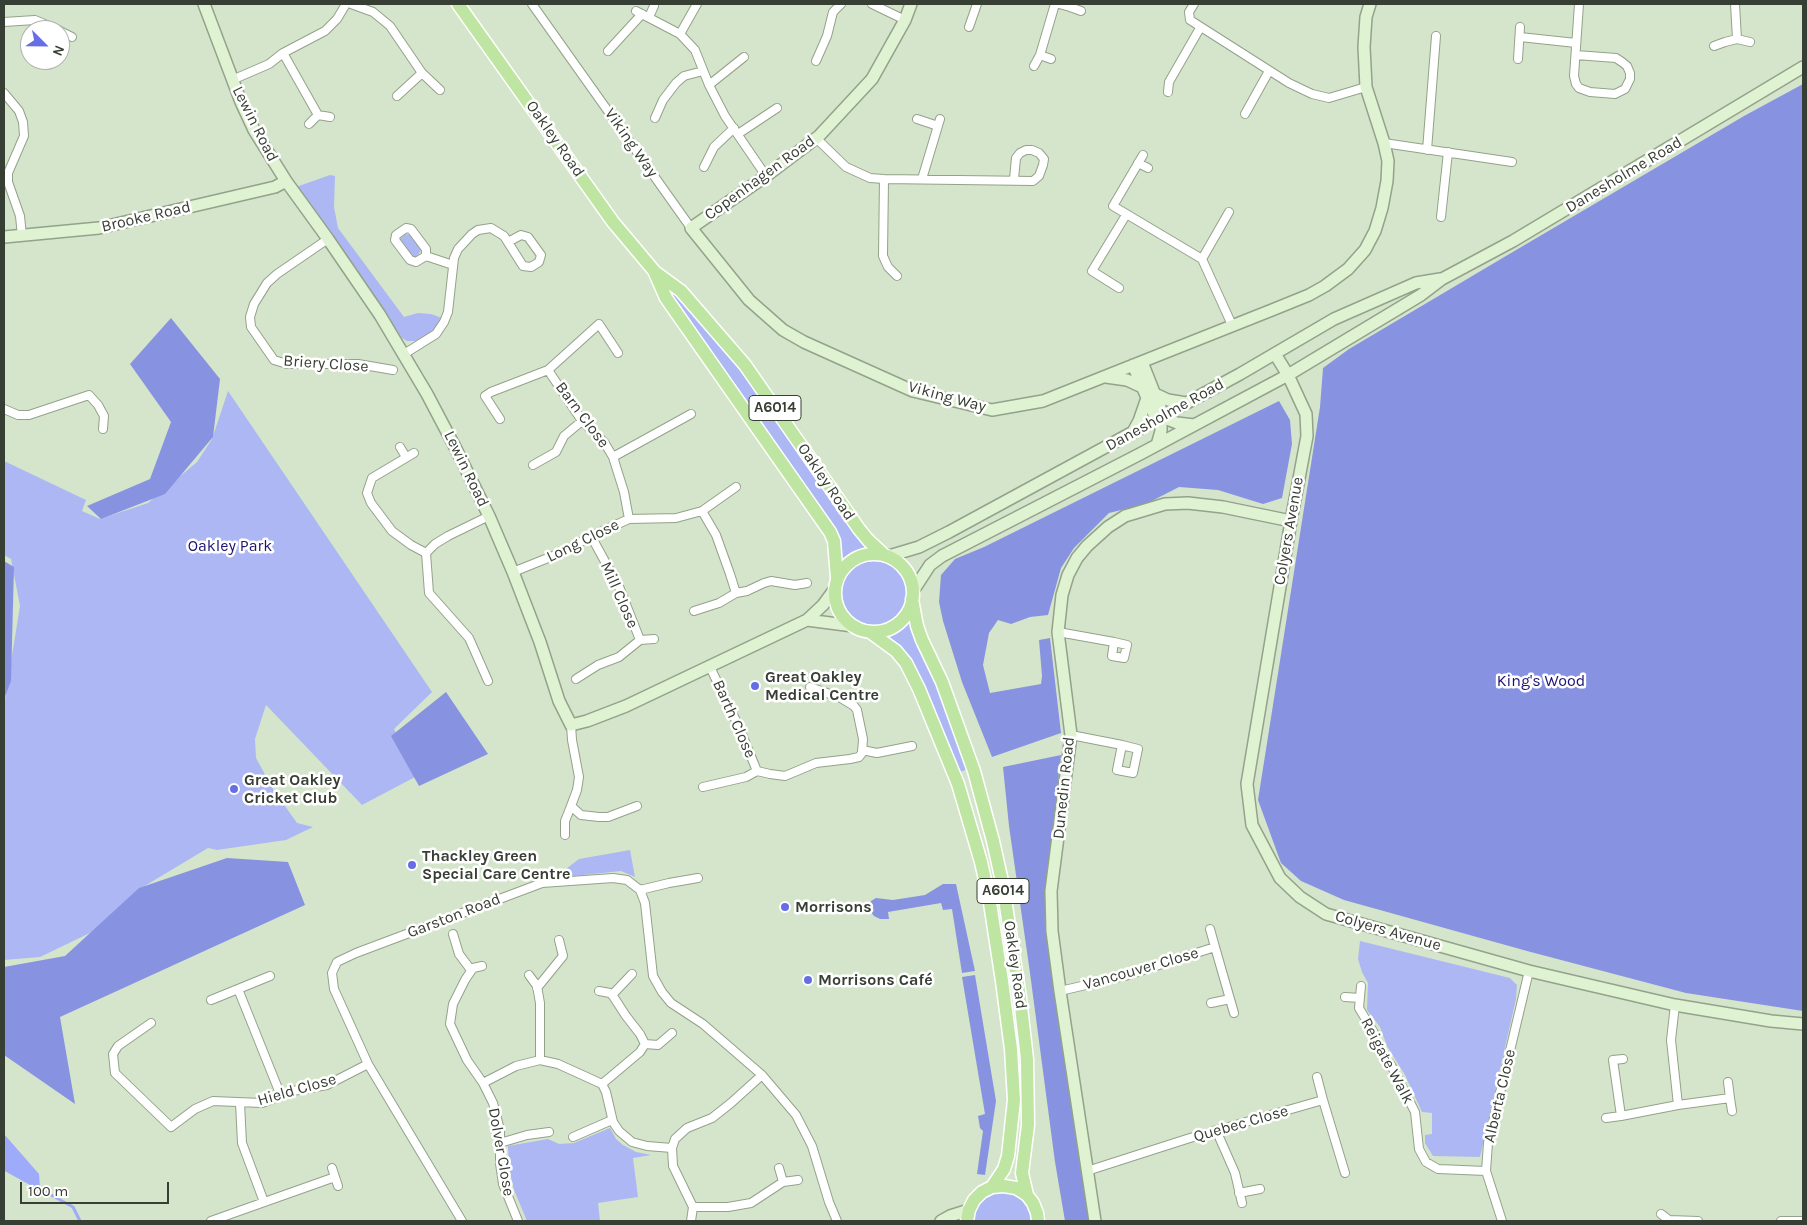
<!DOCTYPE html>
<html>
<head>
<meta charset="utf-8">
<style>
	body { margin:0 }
	#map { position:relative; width:1807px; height:1225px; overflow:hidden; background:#d5e5cb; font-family:Karla,sans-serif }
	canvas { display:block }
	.frame { position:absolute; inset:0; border:5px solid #373e33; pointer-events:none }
	.north { position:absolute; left:20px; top:20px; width:50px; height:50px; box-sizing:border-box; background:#fff; border:1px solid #afb2ad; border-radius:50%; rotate:113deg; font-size:14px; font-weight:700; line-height:20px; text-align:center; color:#373e33 }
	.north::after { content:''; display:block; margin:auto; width:18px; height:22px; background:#666ee7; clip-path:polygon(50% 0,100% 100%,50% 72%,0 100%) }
	.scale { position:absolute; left:20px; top:1182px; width:149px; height:22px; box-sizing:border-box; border:2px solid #373e33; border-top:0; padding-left:6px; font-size:15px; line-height:18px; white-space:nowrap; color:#373e33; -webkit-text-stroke:4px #fff; paint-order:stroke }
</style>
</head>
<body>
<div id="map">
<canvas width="1807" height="1225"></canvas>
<div class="frame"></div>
<div class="north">N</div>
<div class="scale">100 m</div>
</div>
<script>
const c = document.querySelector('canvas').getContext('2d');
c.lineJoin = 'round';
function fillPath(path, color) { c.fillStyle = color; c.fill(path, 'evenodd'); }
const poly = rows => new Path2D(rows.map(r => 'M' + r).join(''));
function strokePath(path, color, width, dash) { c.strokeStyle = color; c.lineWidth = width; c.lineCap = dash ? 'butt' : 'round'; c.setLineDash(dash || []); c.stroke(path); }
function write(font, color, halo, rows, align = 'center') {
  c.font = font + ' Karla,sans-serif'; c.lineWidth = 5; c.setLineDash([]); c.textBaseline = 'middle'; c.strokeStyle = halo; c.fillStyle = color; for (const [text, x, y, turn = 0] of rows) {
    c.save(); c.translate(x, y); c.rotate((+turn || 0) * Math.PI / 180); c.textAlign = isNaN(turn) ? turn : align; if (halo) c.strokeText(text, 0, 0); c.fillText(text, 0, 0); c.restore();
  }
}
fillPath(poly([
	[330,175,335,176,334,207,338,228,404,317,418,313,431,314,442,318,435,330,430,333,415,341,407,341,402,338,333,236,296,187],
	[405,234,411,235,420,247,421,250,417,257,412,257,400,243,400,239],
	[663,282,714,335,751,383,867,547,857,551,843,561,838,532],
	[228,391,432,692,394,729,417,776,362,805,266,705,255,739,256,758,273,789,297,823,313,827,286,840,217,850,208,848,143,887,96,930,40,957,4,960,4,705,20,606,11,559,4,555,4,461,86,500,82,511,100,519,148,503,197,462,212,439],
	'840 593a34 34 0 1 1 68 0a34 34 0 1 1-68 0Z',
	[909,620,921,652,945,704,968,769,960,772,924,687,885,636,903,629],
	[630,850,635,877,621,871,554,878,579,859],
	[1360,941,1510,978,1517,985,1516,999,1480,1157,1433,1156,1425,1143,1425,1135,1432,1134,1432,1113,1422,1112,1405,1075,1387,1046,1380,1027,1367,1010,1368,983,1362,972,1358,959],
	[610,1128,616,1139,623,1145,636,1152,651,1155,633,1158,638,1197,598,1203,600,1221,527,1221,514,1190,509,1168,508,1146,548,1139,559,1144,574,1143],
	[998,1193,1008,1193,1017,1197,1025,1203,1030,1211,1032,1221,973,1221,975,1210,981,1202,989,1196]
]), '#adb7f3');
fillPath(poly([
	[1803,84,1803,1011,1686,993,1527,951,1344,900,1301,881,1281,863,1258,800,1320,407,1323,368,1349,349,1511,253,1744,116],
	[171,318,220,379,213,437,165,494,101,519,87,506,150,479,171,422,130,364],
	[1279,401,1290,420,1292,444,1282,498,1263,504,1218,490,1179,487,1146,504,1109,513,1074,548,1061,568,1048,615,1030,617,1011,624,998,620,989,633,983,665,990,693,1041,684,1042,676,1039,640,1050,638,1061,733,992,757,962,682,943,621,939,602,941,575,955,559,984,547],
	[4,561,14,567,11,681,4,699],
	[446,692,488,754,419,786,391,736],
	[1061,755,1046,894,1067,1070,1089,1221,1065,1221,1055,1162,1030,973,1009,826,1003,767],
	[227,858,288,862,305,905,60,1017,75,1104,4,1055,4,967,65,956,139,888],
	[943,884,956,884,975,971,962,973,952,909,943,910,941,903,888,912,889,919,880,919,874,916,870,911,869,906,871,901,876,898,893,900,925,895],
	[975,975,996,1101,985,1175,977,1174,983,1131,980,1128,978,1116,985,1114,962,977]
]), '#8793e1');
fillPath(poly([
	[4,1134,39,1174,40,1188,4,1169]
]), '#9eabfb');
strokePath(poly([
	[4,1169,73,1207,80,1221]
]), '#9eabfb', 3);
const street = poly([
	[351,4,373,12,390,26,422,73,440,90],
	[532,4,691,228],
	[872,4,905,20],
	[1059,4,1070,7,1071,4],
	[1194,4,1189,12,1190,20,1289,83,1312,94,1329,98,1366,87],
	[1070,7,1081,11],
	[636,11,680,34,695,50,709,85,725,116,766,176],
	[649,17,654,6],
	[4,22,35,20,59,30],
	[969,27,977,4],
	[60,31,72,37],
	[680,34,697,4],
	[1520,37,1576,43],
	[1737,39,1750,42],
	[1714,46,1725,42,1737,39,1735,4],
	[608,51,642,14],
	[283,53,318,115],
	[1040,55,1051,59],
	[1576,55,1616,58,1622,62,1627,66,1630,73,1630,79,1625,89,1615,94,1590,92,1579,88,1576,84,1574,76,1579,4],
	[1518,59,1520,27],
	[816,61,827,36,833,12,841,4],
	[1034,66,1040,55,1055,4],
	[232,80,269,64,283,53,325,31,337,19,346,4],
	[709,85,744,57],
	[1168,92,1169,82,1200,28],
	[4,93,19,111,23,122,24,136,8,173,8,182,20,216,22,236],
	[397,96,422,73],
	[1245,114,1269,71],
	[318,115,330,117],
	[655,118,663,100,676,83,684,76,703,71],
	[917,119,938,126],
	[309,124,318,115],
	[738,134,777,108],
	[816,138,846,167,870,178,884,179,1033,181,1039,176,1043,165,1044,159,1039,153,1032,150,1026,150,1020,153,1016,158,1014,179],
	[1384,143,1512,162],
	[1427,150,1436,36],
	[1143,155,1113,206,1202,259,1232,325],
	[1138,163,1148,168],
	[704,167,714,147,734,128],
	[884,179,883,256,888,267,897,276],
	[922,179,940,119],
	[1441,217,1448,152],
	[328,239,277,274,267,283,254,304,250,317,251,327,274,360,287,364,358,364,393,370],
	[426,256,426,249,411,229,406,228,396,235,395,240,410,260,416,262,426,256,453,265],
	[1202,259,1229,212],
	[1119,288,1092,271,1126,215],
	[404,354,436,334,444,322,448,312,454,258,458,249,472,234,478,230,491,228,504,236,523,266,531,267,539,262,541,255,528,237,521,235,508,242],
	[548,370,582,421,604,442,613,457,624,492,629,519],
	[4,409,18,415,29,415,89,395,98,405,104,416,103,429],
	[500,419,485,396,491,392,548,370,599,324,618,353],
	[400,447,406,457],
	[414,453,372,478,367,493,371,503,392,531,411,545,426,553,429,593,469,638,488,681],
	[613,457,691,414],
	[533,465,556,452,564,436,582,421],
	[426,553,435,544,448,536,489,516],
	[513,572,563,552,591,536,629,519,676,518,702,511,736,487],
	[736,593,747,591,764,583,771,581,795,585,807,583],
	[694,611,719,603,736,593,730,574,716,535,702,511],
	[1058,632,1114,642,1127,645,1124,658,1112,656,1114,642],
	[640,640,654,639],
	[710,667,738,725,757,771,770,774,785,776,816,763,850,759,859,757,862,753,863,739,857,710,854,706,841,698,810,687],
	[576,679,598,665,619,657,640,640,620,589,591,536],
	[571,725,572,740,579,777,577,790,571,806,581,815,599,817,608,817,637,806],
	[1071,735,1122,745,1138,749,1133,773,1117,770,1122,745],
	[862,750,877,753,912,746],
	[703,787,746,777,757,771],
	[565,835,565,821,571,806],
	[640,890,669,883,698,878],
	[1210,929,1215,947],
	[453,934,459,954,471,970],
	[482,966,473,968,465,980,453,1004,450,1024,467,1060,483,1083,493,1103,500,1130,500,1163,503,1184,518,1221],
	[529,975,537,986,540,1003,540,1060],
	[1361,986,1359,1008,1374,1033,1379,1051,1391,1065,1415,1112,1419,1149,1426,1162,1438,1169,1486,1171],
	[537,988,563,956,559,940],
	[238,989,281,1096],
	[599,991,610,993,613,996,626,1016,640,1034,645,1044,640,1052,602,1084,606,1092,613,1122,619,1131,632,1142,647,1146,672,1148],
	[1060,991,1125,976,1215,947,1234,1013],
	[612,995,632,974],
	[1345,997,1360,998],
	[211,1000,270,976],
	[1211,1003,1230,999],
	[151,1023,118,1046,113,1054,115,1073,171,1127,195,1109,213,1101,262,1103,293,1091,327,1085,368,1064],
	[645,1044,658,1045,672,1033],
	[1623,1059,1613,1060,1621,1116,1678,1105,1671,1040,1675,1005],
	[1317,1077,1323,1100],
	[1728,1082,1730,1098],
	[483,1083,516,1066,540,1060,558,1064,602,1084],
	[240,1103,242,1143,264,1202],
	[1678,1105,1730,1098,1732,1111],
	[1606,1118,1621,1116],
	[1216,1130,1235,1173,1242,1203],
	[573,1137,612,1120],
	[500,1143,527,1135,549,1132],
	[332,1168,338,1186],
	[779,1168,783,1182],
	[1087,1171,1190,1138,1323,1100,1345,1173],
	[1239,1193,1260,1189],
	[693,1207,728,1207,751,1203,783,1182,798,1180],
	[1661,1214,1669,1220,1698,1221],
	[211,1221,335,1177],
	[462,1221,368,1064,334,989,332,973,337,962,356,953,542,883,613,878,627,880,640,890,645,903,653,976,662,992,671,1003,703,1024,762,1075,796,1115,812,1146,829,1202,837,1221],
	[691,1221,693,1207,673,1166,672,1148,675,1139,687,1128,712,1118,731,1103,762,1075],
	[1502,1221,1486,1171,1488,1143,1529,971],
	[1781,1221,1803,1221]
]);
const secondary = poly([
	[204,4,241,102,254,130,286,181,328,239,380,315,427,394,456,449,489,516,513,572,540,642,559,701,571,725,587,721,626,706,807,620,823,605,834,590],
	[911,4,905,20,872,79,819,136,766,176,691,228,749,300,783,330,804,342,913,391,992,410,1043,401,1272,310,1309,295,1325,286,1348,269,1365,250,1375,231,1382,208,1387,181,1388,161,1384,143,1366,87,1364,47,1366,17,1370,4],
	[4,237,99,228,275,187,286,181],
	[1275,354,1288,375,1306,414,1307,436,1291,521,1247,784,1252,825,1280,878,1300,897,1326,914,1529,971,1675,1005,1771,1021,1803,1024],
	[1142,362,1161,410,1161,431,1157,445],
	[1133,365,1154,414,1177,423,1194,425],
	[1106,377,1127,380,1142,387],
	[1155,394,1168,400,1186,403],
	[1133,432,1139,421,1147,398],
	[889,556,919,547,949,532,1240,374,1334,319,1416,283,1440,279],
	[913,591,930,565,942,556,1140,454,1288,375,1421,295,1442,279,1513,241,1803,67],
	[807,620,853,626],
	[941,1221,950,1216,969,1210],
	[1095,1221,1060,991,1052,931,1051,891,1071,735,1058,632,1062,595,1068,575,1077,558,1087,546,1108,527,1125,516,1165,504,1188,503,1223,507,1291,521]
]);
const primary = poly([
	[458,4,613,222,655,272,681,291,745,365,859,529,868,540,883,554],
	[655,273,666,298,830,532,834,541,837,578],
	'835 593a39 39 0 1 1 78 0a39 39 0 1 1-78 0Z',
	[912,599,917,626,922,640,942,682,974,771,993,841,1003,886,1020,998,1027,1059,1028,1125,1022,1173,1027,1195],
	[870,632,896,651,906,663,919,689,958,784,981,862,990,903,1002,981,1011,1049,1014,1100,1008,1156,1004,1169,992,1187],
	[967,1221,969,1210,974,1200,982,1192,992,1187,1004,1186,1016,1188,1027,1195,1033,1203,1037,1213,1038,1221]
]);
strokePath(street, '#93a28a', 10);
strokePath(secondary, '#93a28a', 14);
strokePath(primary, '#fff', 15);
strokePath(street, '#fff', 8);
strokePath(secondary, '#dff2d1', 11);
strokePath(primary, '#bfe5a3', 12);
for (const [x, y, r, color] of [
	[755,686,5,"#666ee7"],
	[234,789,5,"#666ee7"],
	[412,865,5,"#666ee7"],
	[785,907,5,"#666ee7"],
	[808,980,5,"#666ee7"]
]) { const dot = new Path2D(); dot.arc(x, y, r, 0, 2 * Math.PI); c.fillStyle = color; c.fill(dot); strokePath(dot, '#fff', 2); }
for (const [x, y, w] of [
	[775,408,52],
	[1003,891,52]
]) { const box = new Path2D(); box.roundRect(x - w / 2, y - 12.5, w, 25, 4); c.fillStyle = '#fff'; c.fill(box); strokePath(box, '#373e33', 1); }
write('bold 15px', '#373e33', null, [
	["A6014",775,408],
	["A6014",1003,891]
]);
write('16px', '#373e33', '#fff', [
	["Lewin Road",255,124,63],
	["Oakley Road",555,139,55],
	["Viking Way",631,143,55],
	["Danesholme Road",1624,175,-31],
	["Copenhagen Road",760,178,-36],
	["Brooke Road",146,217,-13],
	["Briery Close",326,364,4],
	["Viking Way",947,397,15],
	["Barn Close",582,415,53],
	["Danesholme Road",1165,415,-29],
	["Lewin Road",466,469,64],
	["Oakley Road",826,482,56],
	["Colyers Avenue",1289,531,-80],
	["Long Close",583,541,-26],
	["Mill Close",619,595,66],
	["Barth Close",734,719,66],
	["Dunedin Road",1064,788,-84],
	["Garston Road",454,916,-21],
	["Colyers Avenue",1388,931,16],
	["Oakley Road",1015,965,82],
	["Vancouver Close",1141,969,-16],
	["Reigate Walk",1387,1061,62],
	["Hield Close",297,1090,-16],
	["Alberta Close",1500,1096,-77],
	["Quebec Close",1241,1124,-16],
	["Dolver Close",501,1152,80]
]);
write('16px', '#1e146f', '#fff', [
	["Oakley Park",230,546],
	["King's Wood",1541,681]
]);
write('bold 16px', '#373e33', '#fff', [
	["Great Oakley",765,677],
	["Medical Centre",765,695],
	["Great Oakley",244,780],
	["Cricket Club",244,798],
	["Thackley Green",422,856],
	["Special Care Centre",422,874],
	["Morrisons",795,907],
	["Morrisons Café",818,980]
], 'left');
</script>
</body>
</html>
